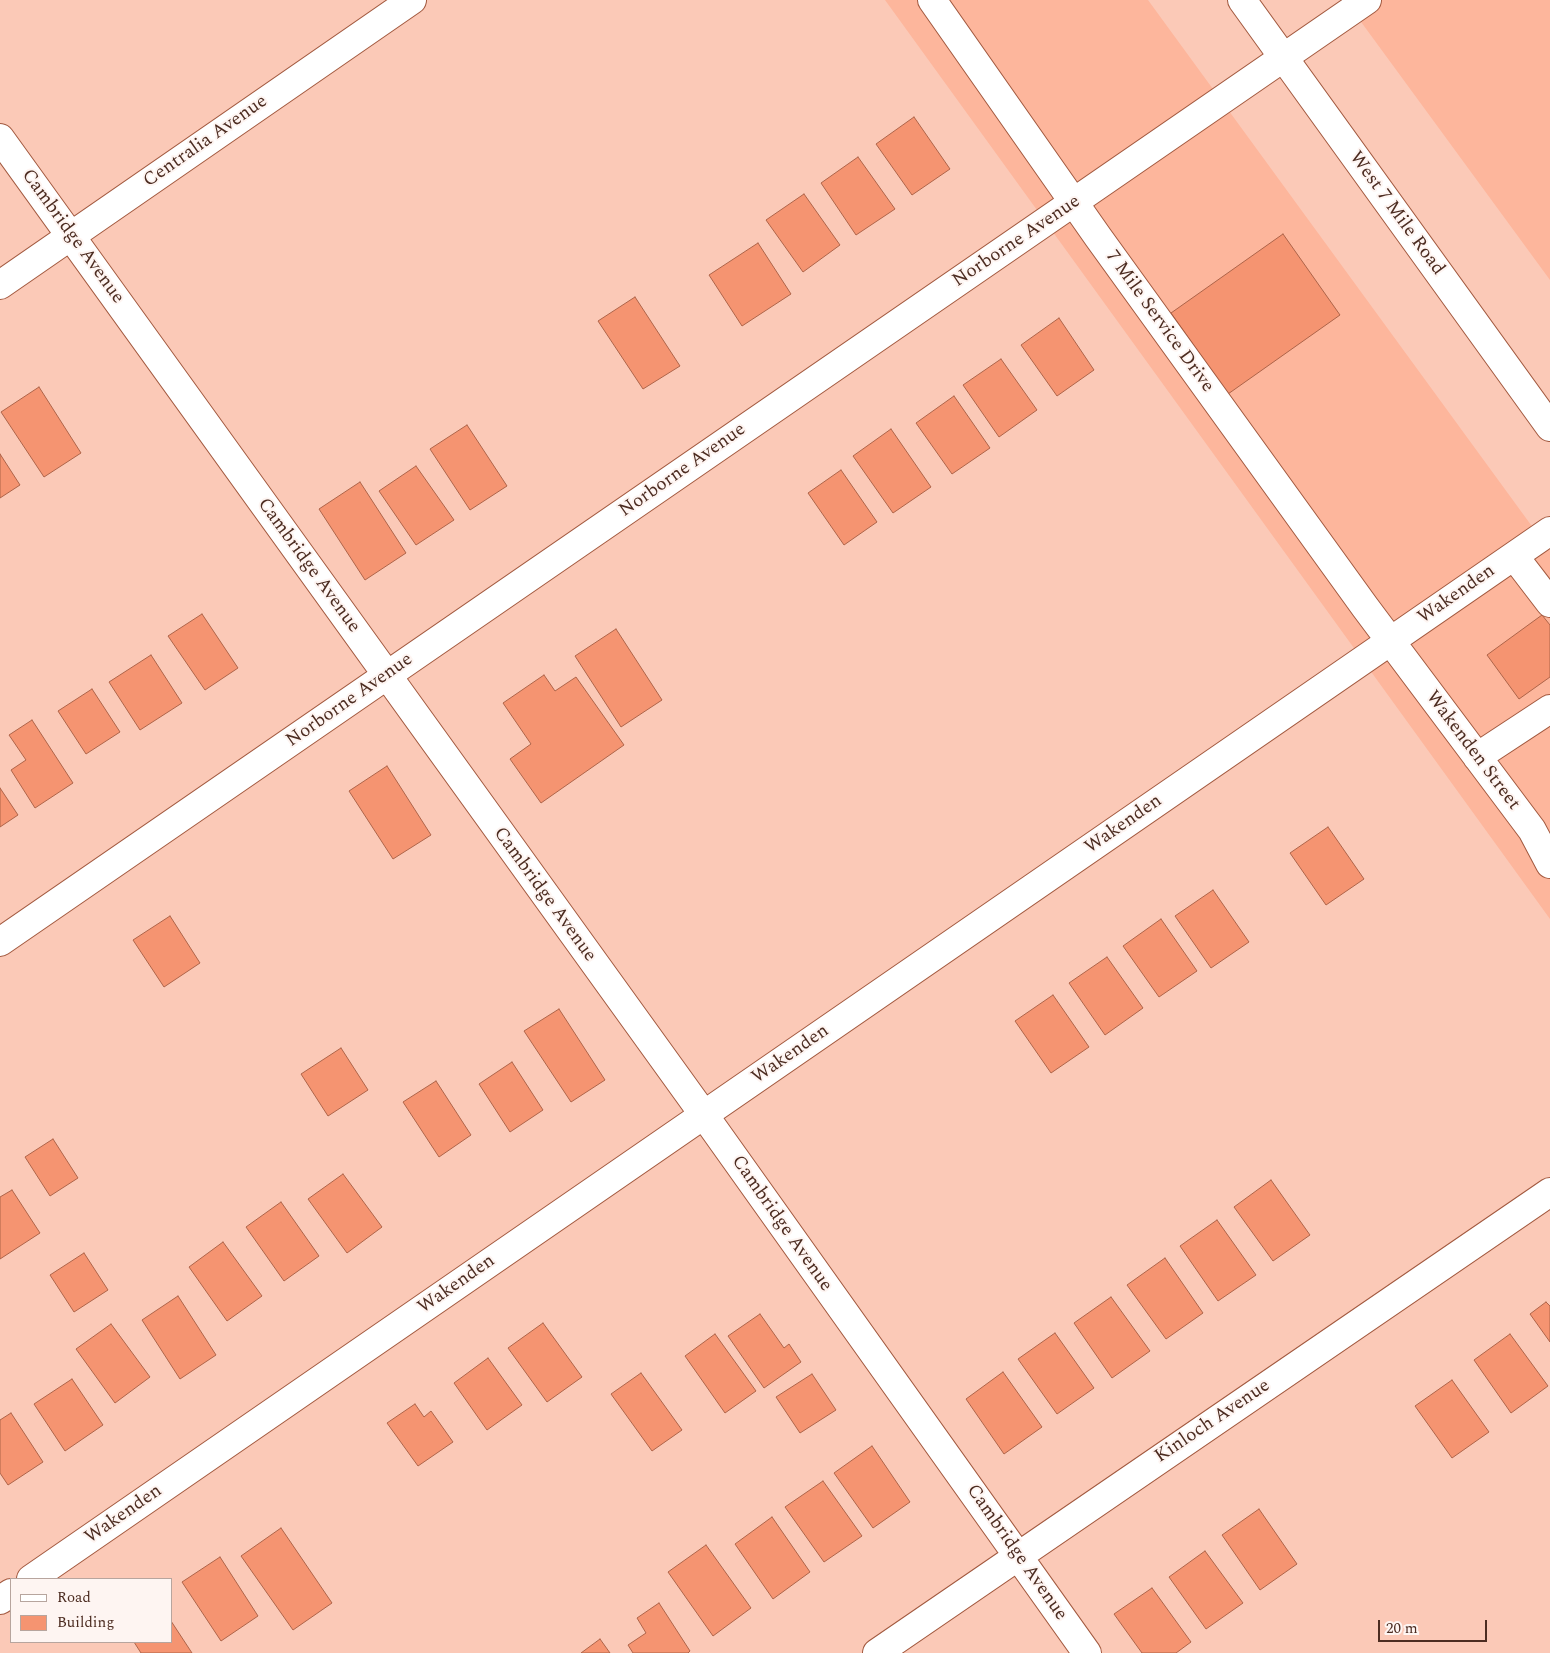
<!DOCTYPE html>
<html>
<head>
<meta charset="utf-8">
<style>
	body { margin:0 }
	#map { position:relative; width:1550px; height:1653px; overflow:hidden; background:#fbc9b7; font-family:Spectral,serif }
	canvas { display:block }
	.legend { position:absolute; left:10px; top:1578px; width:162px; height:65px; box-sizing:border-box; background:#fef5f2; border:1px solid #b7a59e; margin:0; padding:6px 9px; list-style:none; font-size:15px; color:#4c2c21 }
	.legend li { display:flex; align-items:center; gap:10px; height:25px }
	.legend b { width:25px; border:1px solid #b7a59e }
	.scale { position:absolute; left:1378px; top:1620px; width:109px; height:22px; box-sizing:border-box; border:2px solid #4c2c21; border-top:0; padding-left:6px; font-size:15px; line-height:18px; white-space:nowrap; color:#4c2c21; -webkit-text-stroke:4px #fef5f2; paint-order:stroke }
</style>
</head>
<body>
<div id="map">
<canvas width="1550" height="1653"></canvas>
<ul class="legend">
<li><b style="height:6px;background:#fff"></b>Road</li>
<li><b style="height:14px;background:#f59471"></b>Building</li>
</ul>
<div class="scale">20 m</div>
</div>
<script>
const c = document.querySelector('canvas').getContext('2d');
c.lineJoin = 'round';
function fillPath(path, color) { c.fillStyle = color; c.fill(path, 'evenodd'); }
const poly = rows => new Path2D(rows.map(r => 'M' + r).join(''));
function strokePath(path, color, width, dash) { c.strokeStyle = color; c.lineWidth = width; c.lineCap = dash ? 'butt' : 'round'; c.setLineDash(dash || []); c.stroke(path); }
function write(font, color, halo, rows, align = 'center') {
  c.font = font + ' Spectral,serif'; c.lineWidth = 4; c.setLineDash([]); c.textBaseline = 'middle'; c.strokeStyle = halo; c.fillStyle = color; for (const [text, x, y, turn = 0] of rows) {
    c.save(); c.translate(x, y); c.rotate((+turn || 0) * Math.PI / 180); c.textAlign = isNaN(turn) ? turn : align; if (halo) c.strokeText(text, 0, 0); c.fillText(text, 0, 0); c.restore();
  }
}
fillPath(poly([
	[885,0,1148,0,1550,551,1550,919],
	[1345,0,1550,0,1550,280]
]), '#fdb69c');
const building = poly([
	[914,117,950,169,912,195,876,144,914,117],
	[858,157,895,209,856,235,821,183,858,157],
	[804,194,840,245,803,272,766,220,804,194],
	[1283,234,1340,315,1228,394,1171,313,1283,234],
	[758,243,791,294,742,326,709,275,758,243],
	[635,297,680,366,643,389,598,321,635,297],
	[1059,318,1094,370,1057,396,1021,345,1059,318],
	[1001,359,1037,410,999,437,963,385,1001,359],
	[39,387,81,453,44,477,1,412,39,387],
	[954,396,990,448,952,474,916,423,954,396],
	[467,425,507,486,470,510,430,449,467,425],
	[891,429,931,487,893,513,853,456,891,429],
	[0,454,20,485,0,498,0,454],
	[416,466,454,520,416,545,379,491,416,466],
	[841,470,877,522,844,545,808,493,841,470],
	[360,482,406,553,365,580,319,509,360,482],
	[202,614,238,668,205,690,168,636,202,614],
	[1542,615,1550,625,1550,677,1519,699,1487,655,1542,615],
	[616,629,662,700,621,727,575,656,616,629],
	[151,655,182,703,140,730,109,682,151,655],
	[544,675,555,691,576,677,624,745,541,803,510,759,531,744,503,703,544,675],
	[92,689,120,732,86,754,58,711,92,689],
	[32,720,73,783,35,808,11,770,26,760,9,735,32,720],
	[387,766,431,835,393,859,349,791,387,766],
	[0,788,18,815,0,827,0,788],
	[1328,827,1364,879,1326,905,1290,853,1328,827],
	[1213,890,1249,942,1211,968,1175,916,1213,890],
	[170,916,200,963,164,987,133,940,170,916],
	[1161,919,1197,971,1159,997,1123,946,1161,919],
	[1107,957,1143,1008,1105,1035,1069,983,1107,957],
	[1053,995,1089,1047,1051,1073,1015,1021,1053,995],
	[559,1009,605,1080,571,1102,524,1031,559,1009],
	[341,1048,368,1090,328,1116,301,1074,341,1048],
	[512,1062,543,1110,510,1132,479,1084,512,1062],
	[436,1081,471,1135,439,1157,403,1102,436,1081],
	[53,1139,78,1178,50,1196,25,1157,53,1139],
	[343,1174,382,1227,347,1253,308,1199,343,1174],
	[1271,1180,1310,1235,1273,1261,1234,1207,1271,1180],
	[12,1190,40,1233,0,1259,0,1197,12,1190],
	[281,1202,319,1256,284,1281,246,1227,281,1202],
	[1217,1220,1256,1275,1218,1301,1180,1246,1217,1220],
	[223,1242,262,1296,227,1321,189,1267,223,1242],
	[84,1253,108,1290,74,1312,50,1275,84,1253],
	[1165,1258,1203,1313,1166,1339,1127,1285,1165,1258],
	[178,1296,216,1355,180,1379,142,1320,178,1296],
	[1111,1297,1150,1351,1112,1378,1074,1323,1111,1297],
	[1546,1302,1550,1306,1550,1342,1530,1314,1546,1302],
	[760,1314,784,1348,789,1344,801,1362,764,1388,728,1336,760,1314],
	[543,1323,582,1377,547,1402,508,1348,543,1323],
	[111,1324,150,1377,115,1403,76,1349,111,1324],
	[1055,1333,1094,1388,1057,1414,1018,1359,1055,1333],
	[715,1334,756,1391,725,1413,685,1356,715,1334],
	[1510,1334,1548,1386,1511,1413,1474,1360,1510,1334],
	[488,1358,522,1405,487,1430,454,1383,488,1358],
	[1003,1372,1042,1427,1004,1454,966,1399,1003,1372],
	[641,1373,682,1430,652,1451,611,1394,641,1373],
	[812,1374,836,1410,800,1433,776,1397,812,1374],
	[72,1379,103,1425,65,1451,34,1404,72,1379],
	[1452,1380,1489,1432,1452,1458,1415,1406,1452,1380],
	[415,1404,424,1417,431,1411,453,1442,418,1466,387,1423,415,1404],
	[11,1413,43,1462,8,1485,0,1473,0,1420,11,1413],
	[872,1446,910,1502,873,1528,834,1473,872,1446],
	[823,1481,862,1536,824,1562,785,1507,823,1481],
	[1259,1509,1297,1564,1260,1590,1222,1535,1259,1509],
	[772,1517,810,1572,773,1599,735,1544,772,1517],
	[281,1528,332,1603,293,1630,241,1556,281,1528],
	[706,1545,751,1608,713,1636,668,1572,706,1545],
	[1205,1551,1243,1603,1206,1629,1169,1577,1205,1551],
	[220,1557,258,1616,221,1641,182,1582,220,1557],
	[1152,1588,1191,1642,1176,1653,1142,1653,1114,1614,1152,1588],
	[659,1603,690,1651,688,1653,633,1653,628,1645,646,1633,637,1618,659,1603],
	[171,1621,192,1653,141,1653,134,1642,171,1642,171,1621],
	[600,1639,610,1653,581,1653,600,1639]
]);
fillPath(building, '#f59471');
strokePath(building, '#ae6449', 1);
const minor = poly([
	[932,0,1098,237,1365,607,1532,830,1550,864],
	[0,138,704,1115,1087,1653],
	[0,285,412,0],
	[1514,556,1550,603],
	[1477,757,1550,709],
	[0,942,1367,0],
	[31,1579,1550,531],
	[0,1600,11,1593],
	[877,1653,1550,1192]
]);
const major = poly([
	[1242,0,1550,427]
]);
strokePath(minor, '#a2593f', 30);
strokePath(major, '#a2593f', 30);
strokePath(minor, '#fff', 28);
strokePath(major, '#fff', 28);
write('19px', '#4c2c21', '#fef5f2', [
	["Centralia Avenue",206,142,-35],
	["West 7 Mile Road",1396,214,54],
	["Cambridge Avenue",72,237,54],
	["Norborne Avenue",1017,242,-34],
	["7 Mile Service Drive",1159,322,54],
	["Norborne Avenue",683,471,-35],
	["Cambridge Avenue",308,566,54],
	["Wakenden",1457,595,-35],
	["Norborne Avenue",350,701,-35],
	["Wakenden Street",1472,751,53],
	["Wakenden",1124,825,-35],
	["Cambridge Avenue",544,895,54],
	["Wakenden",791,1055,-35],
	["Cambridge Avenue",781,1224,55],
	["Wakenden",457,1285,-35],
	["Kinloch Avenue",1213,1422,-34],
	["Wakenden",124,1515,-35],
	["Cambridge Avenue",1016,1553,55]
]);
</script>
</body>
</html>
